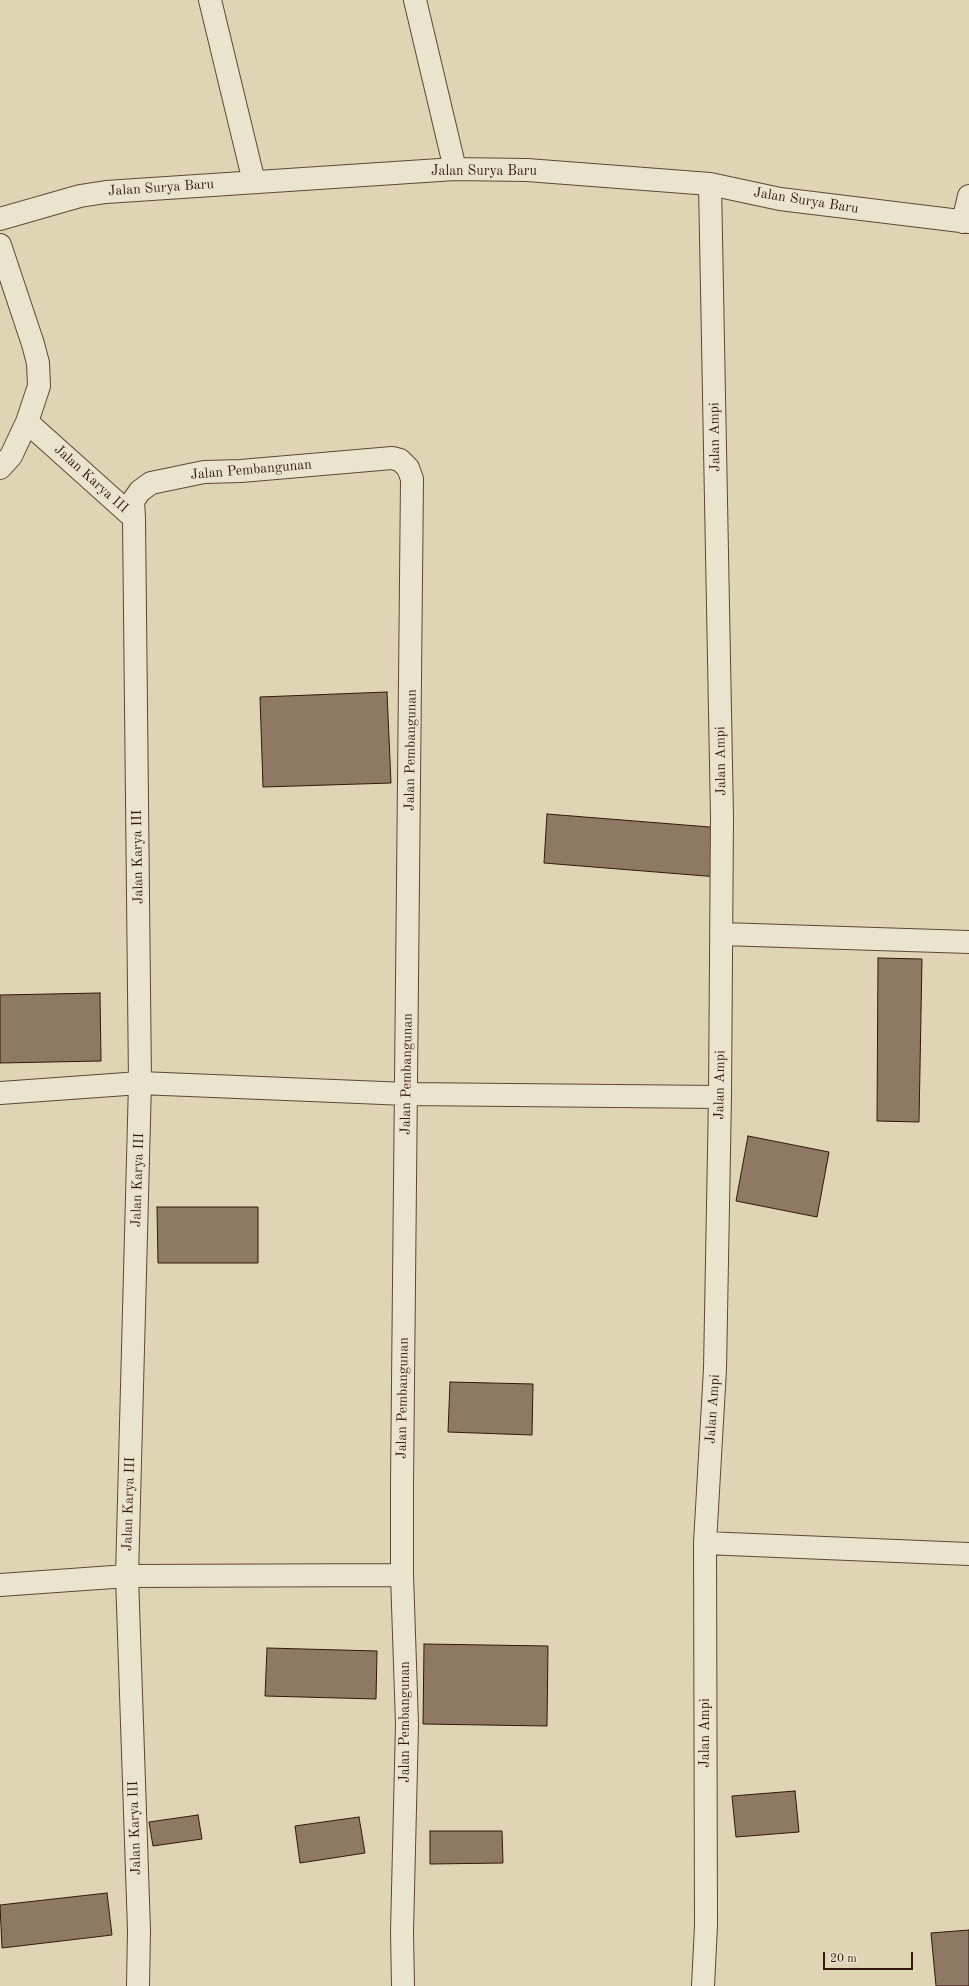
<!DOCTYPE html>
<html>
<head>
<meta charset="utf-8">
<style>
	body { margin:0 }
	#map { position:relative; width:969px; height:1986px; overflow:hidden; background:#dfd5b4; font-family:"Old Standard TT",serif }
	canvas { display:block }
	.scale { position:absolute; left:823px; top:1952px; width:90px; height:18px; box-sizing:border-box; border:2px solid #36170a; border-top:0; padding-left:5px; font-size:12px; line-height:14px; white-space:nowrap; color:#36170a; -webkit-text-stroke:3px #eae4ce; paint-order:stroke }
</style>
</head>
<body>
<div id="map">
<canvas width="969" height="1986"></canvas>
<div class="scale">20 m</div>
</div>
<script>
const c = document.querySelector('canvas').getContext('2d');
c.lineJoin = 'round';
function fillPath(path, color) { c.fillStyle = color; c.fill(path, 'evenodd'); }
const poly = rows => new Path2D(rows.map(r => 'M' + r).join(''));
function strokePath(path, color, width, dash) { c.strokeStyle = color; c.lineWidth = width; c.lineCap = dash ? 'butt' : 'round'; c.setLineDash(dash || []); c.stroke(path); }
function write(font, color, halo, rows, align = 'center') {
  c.font = font + ' "Old Standard TT",serif'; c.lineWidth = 4; c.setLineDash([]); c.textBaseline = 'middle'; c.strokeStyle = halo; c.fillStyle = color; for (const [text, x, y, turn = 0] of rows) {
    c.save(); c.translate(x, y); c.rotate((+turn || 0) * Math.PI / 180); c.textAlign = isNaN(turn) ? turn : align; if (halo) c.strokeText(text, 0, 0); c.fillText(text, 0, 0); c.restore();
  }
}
const building = poly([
	[387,692,391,783,263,787,260,697,387,692],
	[547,814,722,828,718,877,544,863,547,814],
	[878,958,922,959,919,1122,877,1121,878,958],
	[100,993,101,1061,0,1063,0,995,100,993],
	[748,1136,829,1152,817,1217,736,1201,748,1136],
	[157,1207,258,1207,258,1263,158,1263,157,1207],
	[450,1382,533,1384,532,1435,448,1432,450,1382],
	[424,1644,548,1646,547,1726,423,1724,424,1644],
	[267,1648,377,1651,376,1699,265,1696,267,1648],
	[795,1791,799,1832,736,1837,732,1796,795,1791],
	[198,1815,202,1839,153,1846,149,1822,198,1815],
	[359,1817,365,1853,300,1863,295,1826,359,1817],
	[430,1831,502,1831,503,1863,430,1864,430,1831],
	[107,1893,112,1935,2,1948,0,1905,107,1893],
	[969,1930,969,1986,936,1986,931,1933,969,1930]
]);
fillPath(building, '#8e7a62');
strokePath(building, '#36170a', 1);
const minor = poly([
	[210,0,254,182],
	[415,0,455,169],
	[0,219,80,196,106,192,455,169,527,170,710,184,780,199,969,222],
	[963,222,969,196],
	[0,245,33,344,38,363,39,386,27,422,11,456,0,468],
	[27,422,134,518,140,1083,127,1576,139,1930,138,1986],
	[134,518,133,501,140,491,151,483,204,472,241,471,392,458,400,460,408,468,412,479,402,1484,402,1575,407,1724,402,1932,403,1986],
	[722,934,969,942],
	[0,1093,140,1083,407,1094,720,1097],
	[705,1543,969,1554],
	[0,1585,127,1576,402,1575],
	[703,1986,706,1926,705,1543,715,1369,720,1097,722,817,710,184]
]);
strokePath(minor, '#604634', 24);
strokePath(minor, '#eae4ce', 22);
write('14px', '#36170a', '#eae4ce', [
	["Jalan Surya Baru",484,171],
	["Jalan Surya Baru",161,188,-4],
	["Jalan Surya Baru",806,201,9],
	["Jalan Ampi",715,437,-91],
	["Jalan Pembangunan",251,470,-5],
	["Jalan Karya III",91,479,42],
	["Jalan Pembangunan",411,750,-89],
	["Jalan Ampi",721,761,-91],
	["Jalan Karya III",138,857,-91],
	["Jalan Pembangunan",407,1074,-89],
	["Jalan Ampi",720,1085,-89],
	["Jalan Karya III",138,1180,-88],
	["Jalan Pembangunan",403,1398,-89],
	["Jalan Ampi",713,1409,-86],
	["Jalan Karya III",129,1504,-88],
	["Jalan Pembangunan",405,1722,-90],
	["Jalan Ampi",705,1733,-90],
	["Jalan Karya III",135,1828,-92]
]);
</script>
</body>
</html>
